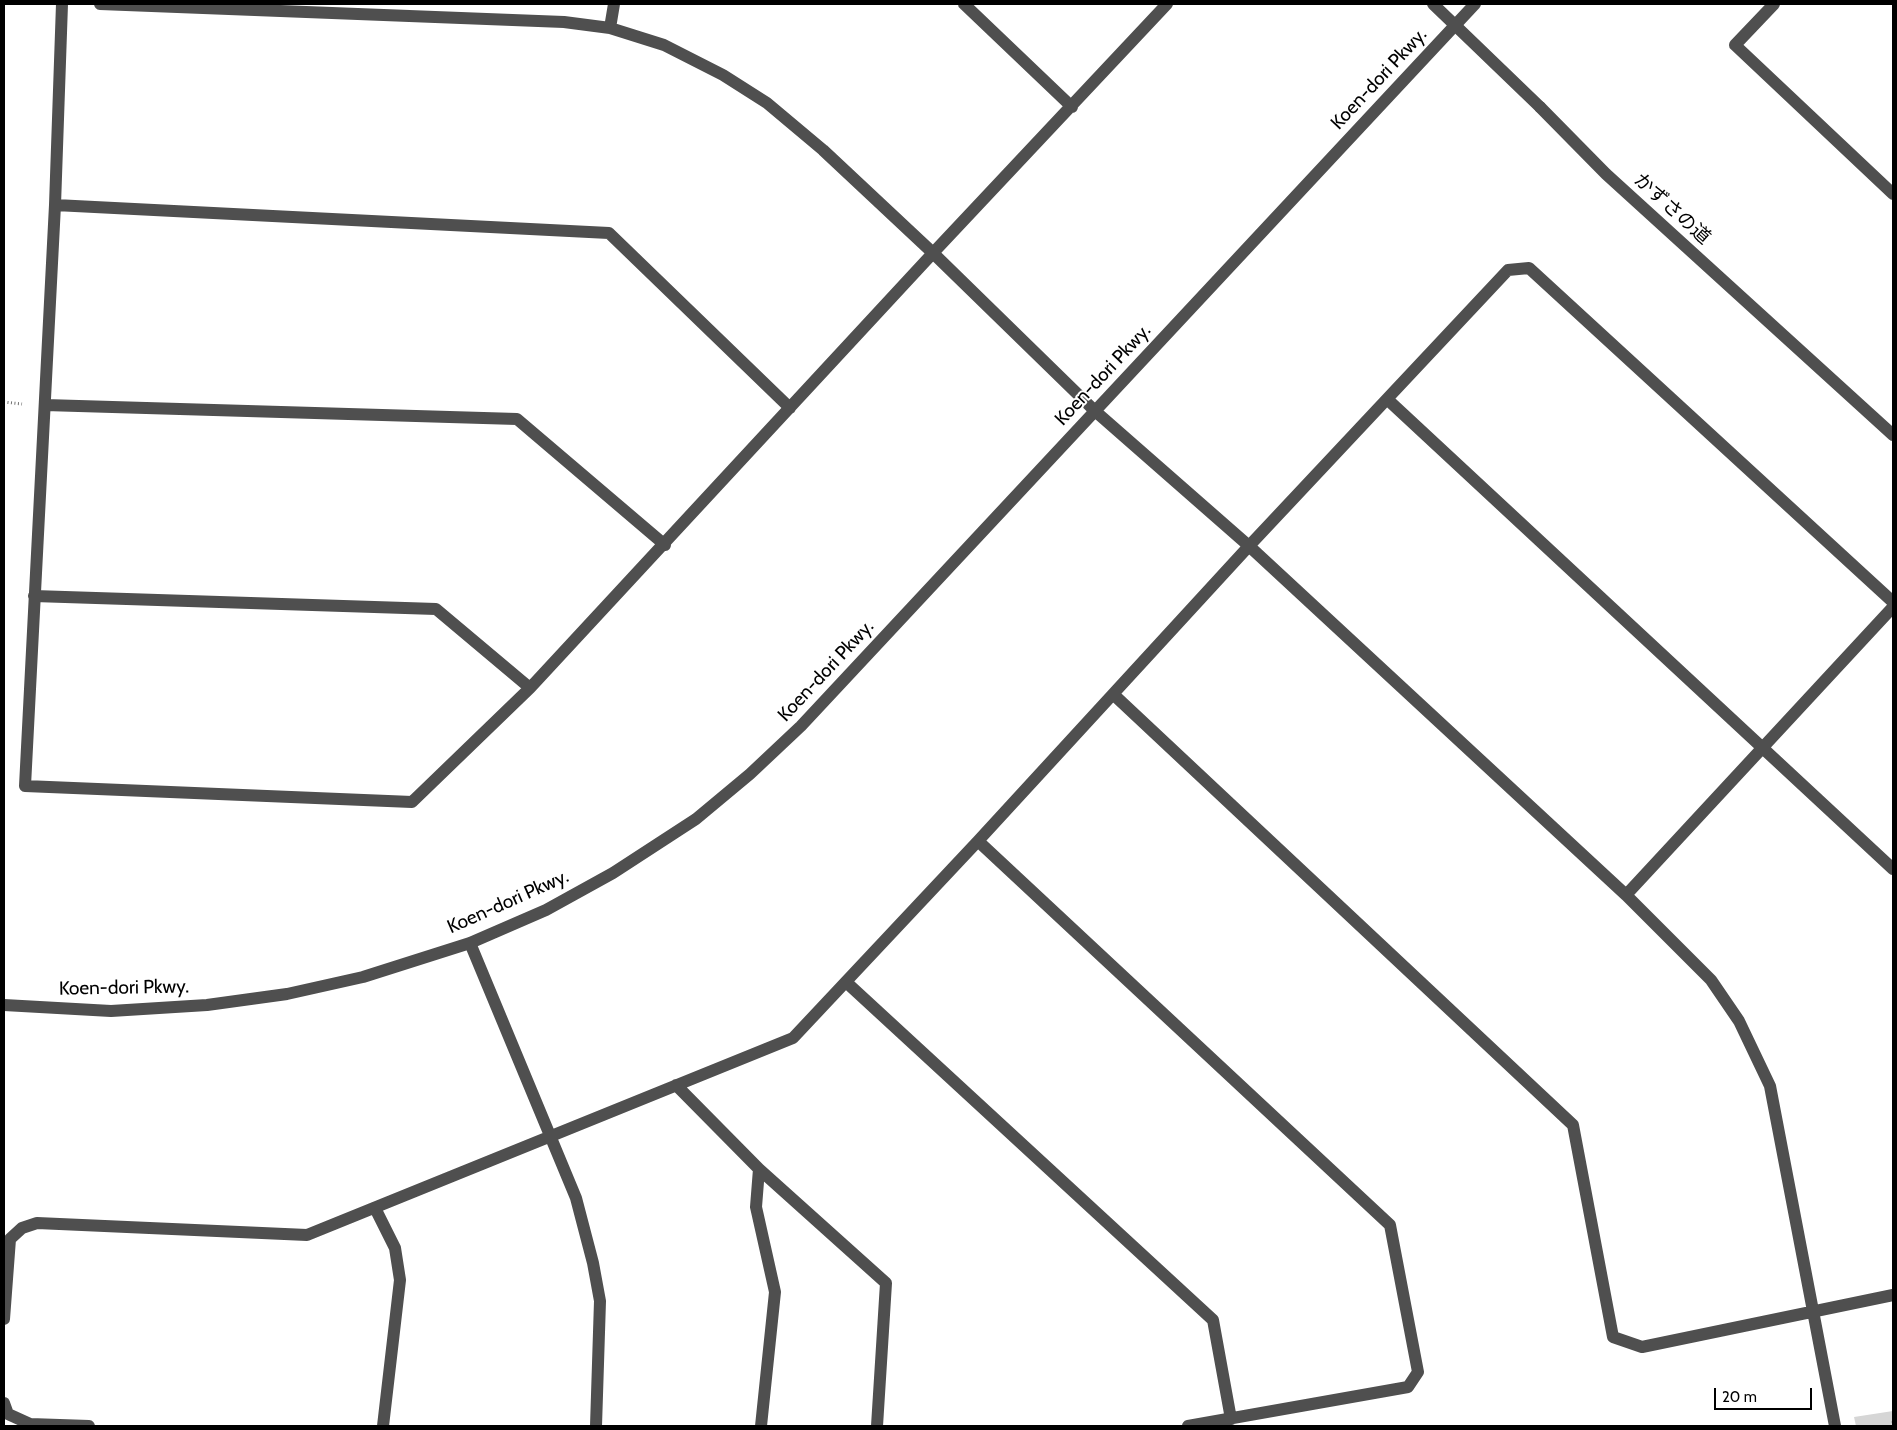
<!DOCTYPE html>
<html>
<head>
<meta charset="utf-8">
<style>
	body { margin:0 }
	#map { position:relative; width:1897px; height:1430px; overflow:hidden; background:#fff; font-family:Cabin,sans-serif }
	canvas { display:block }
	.frame { position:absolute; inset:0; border:5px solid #000; pointer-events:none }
	.scale { position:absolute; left:1714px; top:1388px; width:98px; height:22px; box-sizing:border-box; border:2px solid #000; border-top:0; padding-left:6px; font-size:15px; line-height:18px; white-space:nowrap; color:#000; -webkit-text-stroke:4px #fff; paint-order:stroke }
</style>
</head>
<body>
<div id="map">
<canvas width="1897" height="1430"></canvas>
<div class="frame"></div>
<div class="scale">20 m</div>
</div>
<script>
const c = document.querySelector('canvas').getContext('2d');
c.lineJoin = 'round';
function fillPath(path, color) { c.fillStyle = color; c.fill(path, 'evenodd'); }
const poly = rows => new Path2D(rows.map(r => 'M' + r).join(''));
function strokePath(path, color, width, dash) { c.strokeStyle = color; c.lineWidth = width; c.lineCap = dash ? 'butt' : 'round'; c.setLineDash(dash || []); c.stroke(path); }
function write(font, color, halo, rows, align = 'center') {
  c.font = font + ' Cabin,"Noto Sans JP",sans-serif'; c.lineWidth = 4; c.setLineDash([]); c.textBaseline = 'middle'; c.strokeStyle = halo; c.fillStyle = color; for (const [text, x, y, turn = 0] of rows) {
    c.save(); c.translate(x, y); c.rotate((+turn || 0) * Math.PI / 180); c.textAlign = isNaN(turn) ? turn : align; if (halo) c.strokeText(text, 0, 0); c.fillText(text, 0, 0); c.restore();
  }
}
fillPath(poly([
	[1893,1411,1893,1426,1856,1426,1854,1417]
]), '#d6d6d6');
strokePath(poly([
	[4,402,22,404],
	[1893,1426,1893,1421]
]), '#717171', 3, [1, 2.5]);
strokePath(poly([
	[62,4,55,205,25,786,412,802,530,688,933,253,1167,4],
	[100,4,564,22,610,28,664,45,723,75,767,103,823,150,933,253,1095,411,1249,546,1626,895,1711,980,1739,1021,1770,1086,1835,1426],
	[964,4,1072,107],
	[1774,4,1735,45,1893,194],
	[610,28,614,4],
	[1540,107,1606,174,1893,435],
	[55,205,609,233,790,408],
	[1387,399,1893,869],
	[45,405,517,419,665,545],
	[34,596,436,609,530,688],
	[1113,694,1573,1125,1613,1337,1642,1347,1893,1295],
	[978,841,1390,1225,1418,1372,1408,1387,1188,1426],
	[1626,895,1893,607],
	[470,943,576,1198,593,1263,600,1301,596,1426],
	[846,982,1213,1320,1231,1419],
	[4,1005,111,1011,207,1005,287,994,363,977,470,943,546,910,613,873,696,819,750,774,801,726,1475,4],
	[676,1085,759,1169,886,1283,877,1426],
	[759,1169,756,1207,775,1292,761,1426],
	[375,1208,395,1248,400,1280,383,1426],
	[4,1319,10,1239,22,1228,37,1223,307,1235,793,1038,978,841,1249,546,1508,270,1529,268,1893,602],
	[4,1403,8,1414,30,1424,89,1426]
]), '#4f4f4f', 12);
strokePath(poly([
	[1433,4,1540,107]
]), '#4f4f4f', 12);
write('19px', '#000', '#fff', [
	["Koen-dori Pkwy.",1379,79,-47],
	["かずさの道",1672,209,42],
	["Koen-dori Pkwy.",1103,375,-47],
	["Koen-dori Pkwy.",826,671,-47],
	["Koen-dori Pkwy.",508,902,-24],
	["Koen-dori Pkwy.",124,988,-1]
]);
</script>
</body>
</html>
